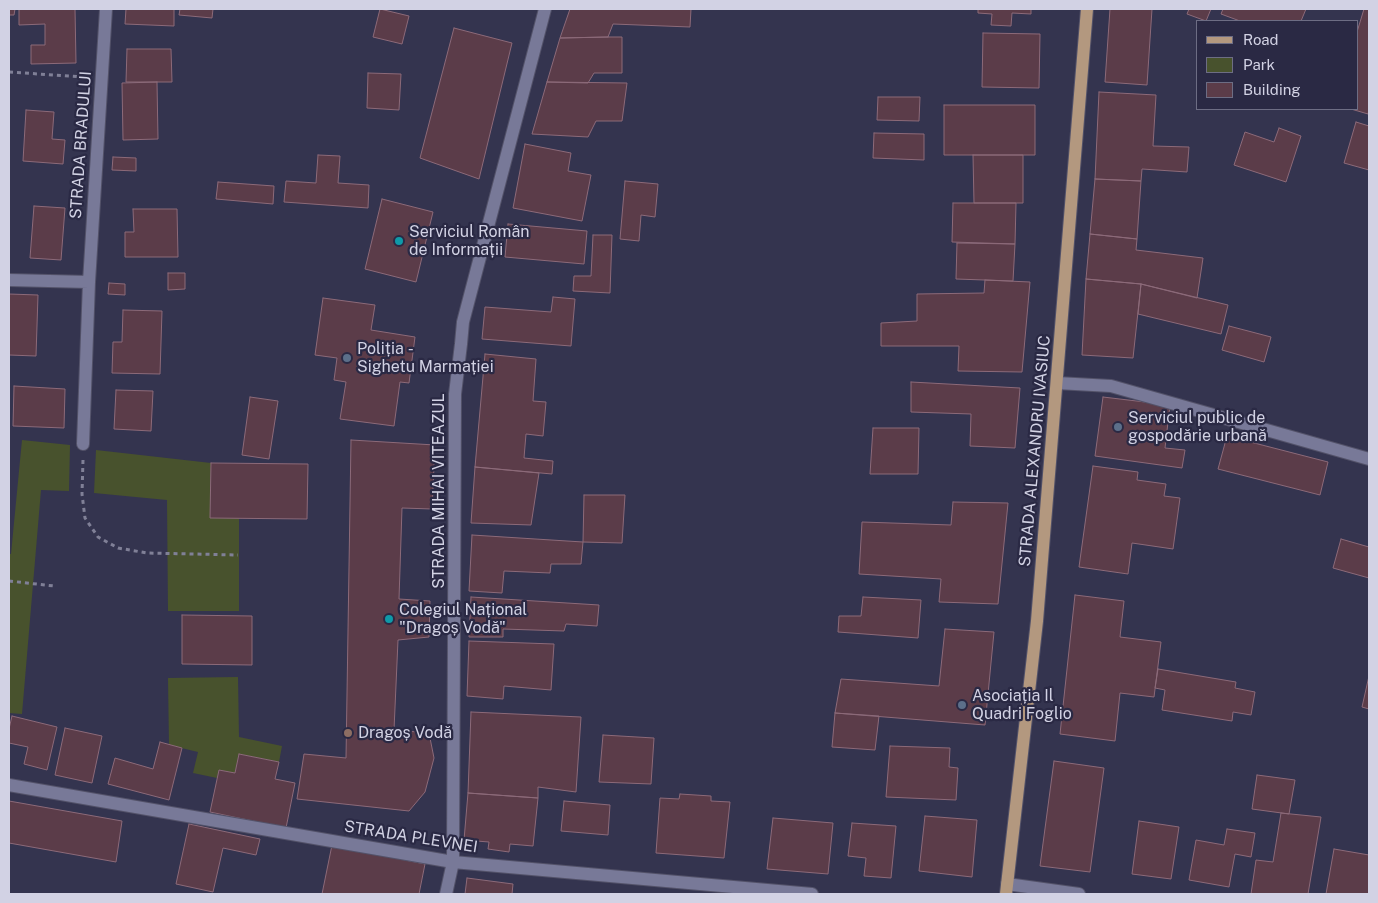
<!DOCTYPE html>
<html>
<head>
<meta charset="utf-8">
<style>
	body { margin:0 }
	#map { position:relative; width:1378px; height:903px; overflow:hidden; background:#34344f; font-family:"Public Sans",sans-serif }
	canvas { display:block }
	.frame { position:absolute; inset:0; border:10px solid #d2d2e4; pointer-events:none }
	.legend { position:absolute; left:1196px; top:20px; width:162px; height:90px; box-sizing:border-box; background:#2a2944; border:1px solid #6d6d84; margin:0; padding:6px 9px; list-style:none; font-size:15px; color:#d2d2e4 }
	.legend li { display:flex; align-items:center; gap:10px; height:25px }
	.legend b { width:25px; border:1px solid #6d6d84 }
</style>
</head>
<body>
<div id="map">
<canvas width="1378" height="903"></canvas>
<div class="frame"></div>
<ul class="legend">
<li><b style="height:6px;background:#b3987f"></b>Road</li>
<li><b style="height:14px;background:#48522d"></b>Park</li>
<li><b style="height:14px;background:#5b3c49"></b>Building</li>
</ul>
</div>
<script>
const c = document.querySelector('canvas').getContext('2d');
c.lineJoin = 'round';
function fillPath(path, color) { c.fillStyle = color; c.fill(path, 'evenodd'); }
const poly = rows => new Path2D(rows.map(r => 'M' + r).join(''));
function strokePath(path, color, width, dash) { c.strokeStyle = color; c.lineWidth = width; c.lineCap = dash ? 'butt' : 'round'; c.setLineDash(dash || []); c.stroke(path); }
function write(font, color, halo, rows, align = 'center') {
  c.font = font + ' "Public Sans",sans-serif'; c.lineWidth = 4.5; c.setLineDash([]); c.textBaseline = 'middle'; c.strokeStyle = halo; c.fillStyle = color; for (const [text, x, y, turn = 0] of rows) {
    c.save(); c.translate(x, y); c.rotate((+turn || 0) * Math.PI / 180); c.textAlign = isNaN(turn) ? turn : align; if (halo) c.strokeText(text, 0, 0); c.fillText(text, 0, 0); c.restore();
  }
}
fillPath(poly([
	[22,440,70,445,69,491,41,490,22,714,9,713,9,554,11,554],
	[96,450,211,463,210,518,239,518,239,611,168,611,167,500,94,493],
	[238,677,239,737,282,746,279,762,239,754,235,773,219,770,217,778,193,773,198,752,169,745,168,678]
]), '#48522d');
const building = poly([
	[9,9,15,9,14,15,9,15,9,9],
	[19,9,75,9,76,63,31,64,31,45,45,45,45,24,19,25,19,9],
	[126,9,174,9,174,26,125,24,126,9],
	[180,9,213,9,212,18,179,15,180,9],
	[380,9,409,16,402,44,373,37,380,9],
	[570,9,691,9,690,27,613,24,608,37,560,38,570,9],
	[978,9,1031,9,1031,14,1012,13,1011,26,991,25,992,14,978,13,978,9],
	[1110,9,1152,9,1147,85,1105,82,1110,9],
	[1189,9,1211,9,1206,21,1187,14,1189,9],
	[1223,9,1306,9,1301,21,1240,21,1221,14,1223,9],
	[1364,9,1369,9,1369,110,1368,114,1351,109,1357,109,1357,32,1364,9],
	[454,28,512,43,479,179,420,158,454,28],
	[983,33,1040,34,1039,88,982,87,983,33],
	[608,37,622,37,622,73,594,73,588,83,547,82,560,38,608,37],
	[127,49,171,49,172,82,126,82,127,49],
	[368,73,401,74,399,110,367,108,368,73],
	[157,82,158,139,123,140,122,83,157,82],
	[547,82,627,83,622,121,596,121,588,137,532,134,547,82],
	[1099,92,1156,95,1153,146,1189,147,1187,172,1142,169,1141,181,1095,179,1099,92],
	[878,97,920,97,919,121,877,120,878,97],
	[944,105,1035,105,1035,155,944,155,944,105],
	[26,110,54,112,52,139,65,140,63,164,23,161,26,110],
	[1356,122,1369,126,1369,170,1344,163,1356,122],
	[1279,128,1301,136,1286,182,1234,165,1245,132,1274,142,1279,128],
	[874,133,924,134,924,160,873,158,874,133],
	[525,144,571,153,568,171,591,175,582,221,513,208,525,144],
	[318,155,340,156,338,183,369,185,368,208,284,202,286,181,316,183,318,155],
	[973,155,1023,155,1023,203,974,203,973,155],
	[113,157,136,158,136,171,112,170,113,157],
	[1095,179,1141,181,1137,239,1090,234,1095,179],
	[625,181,658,184,655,217,641,215,639,241,620,239,625,181],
	[218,182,274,186,273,204,216,199,218,182],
	[382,199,433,212,416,282,365,269,382,199],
	[953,203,1016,203,1015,244,952,242,953,203],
	[34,206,65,208,61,260,30,258,34,206],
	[133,209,177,209,178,257,125,257,125,232,134,232,133,209],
	[508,224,587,231,584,264,505,257,508,224],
	[1090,234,1137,239,1136,250,1203,258,1197,298,1141,284,1086,279,1090,234],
	[593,235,612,235,610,293,573,291,574,276,591,276,593,235],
	[957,243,1015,244,1013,281,956,279,957,243],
	[168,273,185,273,185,289,168,290,168,273],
	[1086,279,1141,284,1133,358,1082,355,1086,279],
	[985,280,1030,282,1022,372,958,371,959,346,881,346,881,323,917,321,917,294,984,293,985,280],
	[109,283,125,284,125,295,108,294,109,283],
	[1141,284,1228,305,1221,334,1138,314,1141,284],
	[9,294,38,295,36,356,9,355,9,294],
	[553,297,575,299,571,346,482,339,485,307,551,312,553,297],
	[323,298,375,305,371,330,415,337,409,383,400,382,394,426,340,419,346,382,334,380,337,358,315,355,323,298],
	[123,310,162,311,160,374,112,373,113,342,122,342,123,310],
	[1229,326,1271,337,1264,362,1222,350,1229,326],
	[485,354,536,359,533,401,546,402,543,436,526,434,524,458,553,461,552,474,475,467,485,354],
	[911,382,1020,388,1015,448,970,446,971,414,911,412,911,382],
	[14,386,65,389,64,428,13,426,14,386],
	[116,390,153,391,151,431,114,429,116,390],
	[250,397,278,401,269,459,242,455,250,397],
	[1103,397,1170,405,1165,448,1185,450,1182,468,1095,456,1103,397],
	[873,428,919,428,918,474,870,474,873,428],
	[1227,436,1328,462,1320,495,1218,469,1227,436],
	[351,440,435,445,432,509,402,508,399,599,430,601,429,637,398,640,394,730,429,733,434,758,425,792,409,811,297,799,304,754,346,758,351,440],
	[211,463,308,464,307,519,210,518,211,463],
	[1093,466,1138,472,1137,480,1166,484,1164,496,1180,498,1173,549,1132,543,1128,574,1079,567,1093,466],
	[475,467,539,473,531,525,471,523,475,467],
	[584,495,625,495,622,543,583,542,584,495],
	[953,502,1008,503,998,604,939,602,941,579,859,574,862,522,951,525,953,502],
	[472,535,583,542,581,564,551,564,550,573,504,571,502,593,469,591,472,535],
	[1341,539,1369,547,1369,578,1333,568,1341,539],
	[1075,595,1124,601,1120,637,1161,642,1154,697,1120,693,1115,741,1060,734,1075,595],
	[471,597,599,605,597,626,566,624,564,631,503,629,503,637,469,637,471,597],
	[863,597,921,600,918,638,838,632,839,616,861,616,863,597],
	[182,615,252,616,252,665,182,664,182,615],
	[945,629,994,632,985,725,835,713,841,679,939,686,945,629],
	[469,641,554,644,551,690,504,686,503,699,467,696,469,641],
	[1158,669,1236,682,1235,688,1255,692,1251,715,1233,712,1232,721,1162,710,1165,690,1155,688,1158,669],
	[1369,676,1369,709,1362,707,1369,676],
	[471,712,581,717,576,792,538,787,538,798,468,793,471,712],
	[835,713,879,716,875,750,832,747,835,713],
	[12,716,57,727,47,770,24,764,28,747,9,743,9,729,12,716],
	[65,728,102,736,92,783,55,775,65,728],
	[603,735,654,738,651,784,599,782,603,735],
	[160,742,182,748,169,800,108,784,115,758,153,769,160,742],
	[890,746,950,748,949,767,958,768,956,800,886,797,890,746],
	[239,754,279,762,275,779,295,783,286,828,210,812,219,770,235,773,239,754],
	[1054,761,1104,768,1090,872,1040,866,1054,761],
	[1257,775,1295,780,1289,814,1252,809,1257,775],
	[468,793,538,798,533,846,510,844,509,852,488,849,489,842,464,840,468,793],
	[680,794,711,796,711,801,730,802,724,858,656,853,660,798,679,799,680,794],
	[9,801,122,821,116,862,9,843,9,801],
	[564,801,610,805,608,835,561,831,564,801],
	[1281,813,1321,817,1308,894,1251,894,1256,860,1273,862,1281,813],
	[925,816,977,820,972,877,919,871,925,816],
	[773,818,833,823,828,874,767,869,773,818],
	[1139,821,1179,827,1171,879,1132,874,1139,821],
	[852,823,896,826,891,878,864,876,866,858,848,856,852,823],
	[189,824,260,839,256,855,223,848,213,892,176,884,189,824],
	[1227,829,1255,833,1251,857,1235,854,1229,887,1189,880,1196,840,1224,845,1227,829],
	[332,845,425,864,419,894,322,894,332,845],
	[1334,849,1369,855,1369,894,1326,894,1334,849],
	[467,878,513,884,512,894,465,894,467,878]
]);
fillPath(building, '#5b3c49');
strokePath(building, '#8c6a79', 1);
const minor = poly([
	[9,280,89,282],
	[1057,383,1111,386,1369,459],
	[83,444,89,282,106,9],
	[9,785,453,862,812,894],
	[1007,884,1079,894],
	[446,894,453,862,455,394,461,344,463,322,545,9]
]);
const major = poly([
	[1006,894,1037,621,1087,9]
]);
strokePath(minor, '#535269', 14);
strokePath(major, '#535269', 14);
strokePath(poly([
	[9,72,83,77],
	[83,460,82,494,85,518,98,537,118,548,147,553,238,555],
	[9,581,54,586]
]), '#808097', 3, [4, 4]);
strokePath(minor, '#787998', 12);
strokePath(major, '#b3987f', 12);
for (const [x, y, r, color] of [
	[399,241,5,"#0f9aa8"],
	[347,358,5,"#5c6f8a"],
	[1118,427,5,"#5c6f8a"],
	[389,619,5,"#0f9aa8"],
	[962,705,5,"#5c6f8a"],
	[348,733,5,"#8d6e63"]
]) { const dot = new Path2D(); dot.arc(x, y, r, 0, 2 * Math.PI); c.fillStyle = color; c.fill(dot); strokePath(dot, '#2a2944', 2); }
write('16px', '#d2d2e4', '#2a2944', [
	["STRADA BRADULUI",81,145,-86],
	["STRADA ALEXANDRU IVASIUC",1035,451,-85],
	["STRADA MIHAI VITEAZUL",439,491,-90],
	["STRADA PLEVNEI",411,837,9]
]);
write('16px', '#d2d2e4', '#2a2944', [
	["Serviciul Român",409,232],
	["de Informații",409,250],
	["Poliția -",357,349],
	["Sighetu Marmației",357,367],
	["Serviciul public de",1128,418],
	["gospodărie urbană",1128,436],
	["Colegiul Național",399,610],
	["\"Dragoș Vodă\"",399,628],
	["Asociația Il",972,696],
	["Quadri Foglio",972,714],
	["Dragoș Vodă",358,733]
], 'left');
</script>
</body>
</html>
